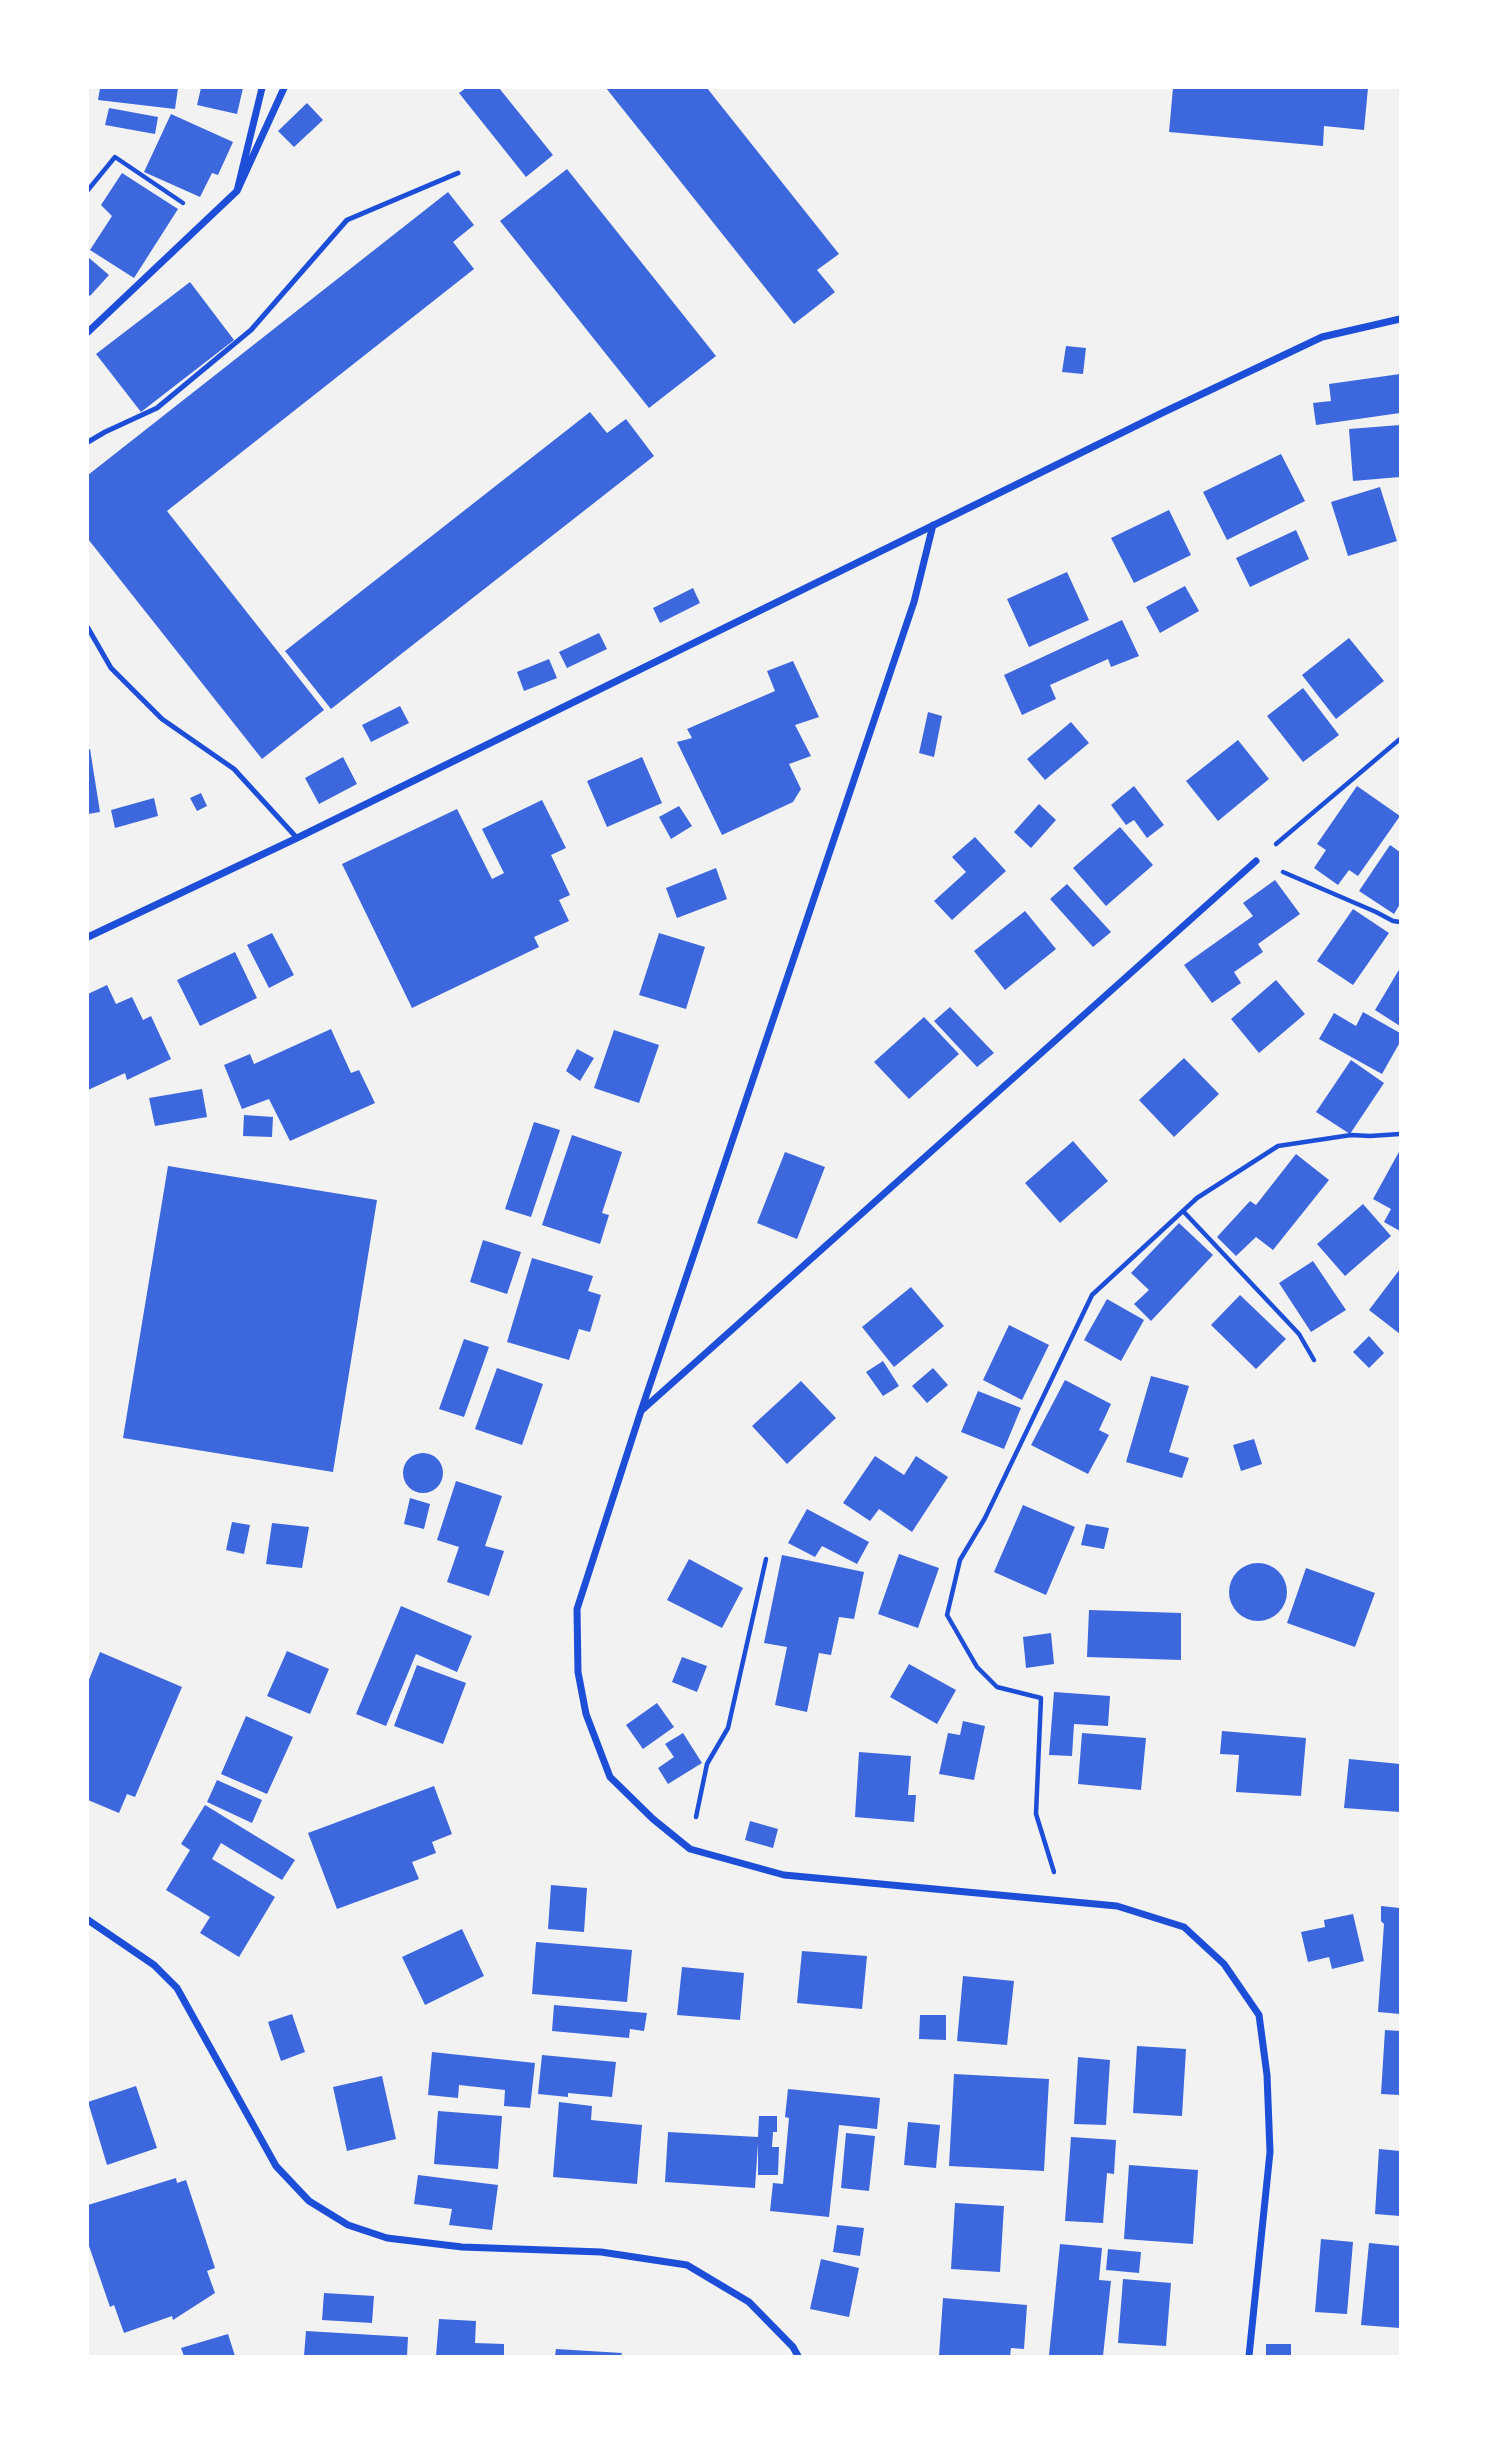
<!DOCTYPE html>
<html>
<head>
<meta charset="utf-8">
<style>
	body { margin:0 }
	#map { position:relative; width:1488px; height:2444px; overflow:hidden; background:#f2f2f2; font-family:Roboto,sans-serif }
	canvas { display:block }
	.frame { position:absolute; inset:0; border:89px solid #fff; pointer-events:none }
</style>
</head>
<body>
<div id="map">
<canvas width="1488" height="2444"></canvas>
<div class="frame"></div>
</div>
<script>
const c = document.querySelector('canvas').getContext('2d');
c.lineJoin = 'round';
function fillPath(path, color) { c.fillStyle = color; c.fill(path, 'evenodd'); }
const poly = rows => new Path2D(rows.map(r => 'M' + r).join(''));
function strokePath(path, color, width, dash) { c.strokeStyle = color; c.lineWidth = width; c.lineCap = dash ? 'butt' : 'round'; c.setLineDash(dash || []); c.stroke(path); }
fillPath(poly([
	[100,88,178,88,175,109,98,100],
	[201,88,243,88,237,114,197,105],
	[466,88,499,88,553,155,526,177,459,93],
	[606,88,707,88,839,254,817,270,835,292,794,324],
	[1173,88,1368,88,1364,130,1324,126,1323,146,1169,132],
	[307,103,323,120,294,147,278,131],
	[109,108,158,117,155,134,105,125],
	[171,114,233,142,218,175,212,173,200,197,144,172],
	[567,169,716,356,649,408,500,221],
	[122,173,178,209,134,278,90,250,112,216,101,205],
	[448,192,474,225,453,242,474,269,167,511,324,710,262,759,88,539,88,475],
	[88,257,109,275,90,296,88,294],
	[190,282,234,340,141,412,96,354],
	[1066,346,1086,348,1083,374,1062,372],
	[1400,374,1400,413,1316,425,1313,403,1331,401,1329,384],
	[590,412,607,433,626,419,654,456,331,709,285,651],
	[1400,425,1400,477,1353,481,1349,429],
	[1281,454,1305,501,1227,540,1203,492],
	[1380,487,1397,541,1348,556,1331,502],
	[1169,510,1191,555,1134,583,1111,538],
	[1296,530,1309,559,1250,587,1236,558],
	[1067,572,1089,620,1029,647,1007,599],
	[1185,586,1199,611,1160,633,1146,607],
	[693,588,700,603,660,623,653,608],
	[1122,620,1139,656,1111,667,1108,659,1050,685,1056,699,1022,715,1004,675],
	[599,633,607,649,567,668,559,652],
	[1349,638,1384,681,1336,719,1302,675],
	[549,659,557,678,524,691,517,672],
	[793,661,819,717,795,725,811,756,789,764,801,789,793,802,722,835,677,742,692,738,687,729,775,691,767,671],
	[1303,688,1339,735,1303,762,1267,716],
	[400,706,409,723,371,742,362,725],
	[928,712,942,716,934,757,919,753],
	[1071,722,1089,743,1045,780,1027,759],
	[1238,740,1269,779,1218,821,1186,781],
	[90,749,100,812,88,814,88,750],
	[343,757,357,784,319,804,305,778],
	[642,757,662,803,607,827,587,781],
	[1134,786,1164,825,1147,838,1134,820,1126,825,1111,805],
	[1357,786,1400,816,1358,876,1349,870,1338,885,1314,868,1326,850,1317,844],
	[201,793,207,806,197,811,190,798],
	[154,798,158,816,115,828,111,810],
	[542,800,566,848,551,855,570,895,559,900,569,921,534,937,539,947,412,1008,342,864,457,809,492,879,504,873,482,829],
	[1039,804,1056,820,1031,848,1014,832],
	[679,806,692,826,671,839,659,817],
	[1120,827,1153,865,1106,906,1073,868],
	[975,837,1006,871,952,920,934,901,966,872,952,857],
	[1390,845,1400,852,1400,904,1394,914,1359,891],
	[716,868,727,899,677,918,666,888],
	[1275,880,1300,914,1258,944,1263,952,1234,972,1241,983,1212,1003,1184,965,1253,916,1243,903],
	[1067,884,1111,932,1093,947,1050,899],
	[1353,909,1389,933,1353,985,1317,961],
	[1025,911,1056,949,1005,990,974,951],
	[272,933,294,975,269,988,247,945],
	[659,933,705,947,686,1009,639,995],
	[235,952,257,998,200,1026,177,980],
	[1400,968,1400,1026,1375,1010],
	[1276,980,1305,1014,1259,1053,1231,1019],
	[107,985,116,1004,132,997,143,1020,151,1016,171,1059,127,1080,125,1073,88,1090,88,994],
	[950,1007,994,1053,977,1067,934,1021],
	[1363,1012,1400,1033,1400,1042,1382,1074,1319,1039,1334,1013,1356,1026],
	[924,1017,959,1054,909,1099,874,1062],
	[331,1029,351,1073,359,1070,375,1103,290,1141,269,1099,242,1109,224,1065,250,1054,254,1064],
	[614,1030,659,1045,639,1103,594,1088],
	[577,1049,594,1058,580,1081,566,1071],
	[1184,1058,1219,1094,1174,1137,1139,1100],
	[1351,1060,1384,1083,1350,1134,1316,1112],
	[202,1089,207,1117,155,1126,149,1098],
	[244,1115,273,1117,272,1137,243,1136],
	[534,1122,560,1130,531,1217,505,1209],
	[572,1135,622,1152,602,1213,609,1215,600,1244,542,1225],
	[1073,1141,1108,1181,1060,1223,1025,1183],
	[1400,1150,1400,1231,1384,1222,1391,1209,1373,1199],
	[785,1152,825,1167,797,1239,757,1223],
	[1296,1154,1329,1180,1273,1250,1256,1237,1236,1256,1217,1237,1250,1201,1256,1205],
	[168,1166,377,1200,333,1472,123,1438],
	[1363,1204,1391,1236,1345,1276,1317,1244],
	[1179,1223,1213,1255,1151,1321,1134,1304,1149,1290,1131,1273],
	[483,1240,521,1252,507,1294,470,1282],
	[532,1258,593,1276,588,1291,601,1295,590,1332,579,1329,569,1360,507,1342],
	[1313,1261,1346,1310,1311,1332,1279,1283],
	[1400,1269,1400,1334,1369,1310],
	[911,1287,944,1326,894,1367,862,1327],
	[1240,1295,1286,1339,1256,1369,1211,1325],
	[1107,1299,1144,1320,1121,1361,1084,1340],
	[1009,1325,1049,1345,1022,1400,983,1380],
	[1369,1336,1384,1353,1369,1368,1353,1352],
	[464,1339,489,1347,464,1417,439,1409],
	[883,1361,899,1386,883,1396,866,1372],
	[497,1368,543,1384,522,1445,475,1429],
	[933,1368,948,1385,927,1403,912,1386],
	[1151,1376,1189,1386,1169,1452,1189,1458,1182,1478,1126,1462],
	[1065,1380,1111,1404,1099,1430,1109,1435,1088,1474,1031,1445],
	[801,1381,836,1418,787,1464,752,1426],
	[978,1391,1021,1408,1004,1449,961,1432],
	[1254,1439,1262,1464,1241,1471,1233,1445],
	'403 1473a20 20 0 1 1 40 0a20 20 0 1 1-40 0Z',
	[875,1456,904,1475,916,1456,948,1477,912,1532,879,1509,870,1521,843,1503],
	[456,1481,502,1496,485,1546,504,1551,489,1596,447,1582,459,1547,437,1540],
	[410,1498,430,1504,424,1529,404,1524],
	[1023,1505,1075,1527,1046,1595,994,1572],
	[807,1509,869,1542,857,1564,822,1546,815,1557,788,1543],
	[232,1522,250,1525,244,1554,226,1550],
	[272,1523,309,1527,302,1568,266,1564],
	[1086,1524,1109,1528,1104,1549,1081,1545],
	[899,1554,939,1568,918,1628,878,1614],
	[782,1555,864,1572,854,1619,839,1617,831,1655,819,1653,807,1712,775,1705,787,1647,764,1643],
	[689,1559,743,1588,722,1628,667,1600],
	'1229 1592a29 29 0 1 1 58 0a29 29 0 1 1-58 0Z',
	[1306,1568,1375,1593,1355,1647,1287,1623],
	[401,1606,472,1636,457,1672,416,1654,386,1726,356,1714],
	[1089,1610,1181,1613,1181,1660,1087,1657],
	[1051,1633,1054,1664,1026,1668,1023,1637],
	[287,1651,329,1669,310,1714,267,1696],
	[100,1652,182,1687,135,1797,127,1794,119,1813,88,1800,88,1682],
	[682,1657,707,1666,697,1692,672,1682],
	[909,1664,956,1690,937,1724,890,1697],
	[417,1665,466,1683,443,1744,394,1726],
	[1054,1692,1110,1696,1108,1726,1074,1724,1072,1756,1049,1755],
	[657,1703,674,1727,643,1749,626,1725],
	[246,1716,293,1737,267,1794,221,1774],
	[963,1721,985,1726,974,1780,939,1774,948,1733,960,1735],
	[1222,1731,1306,1738,1301,1796,1236,1792,1239,1755,1220,1754],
	[683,1733,702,1763,668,1784,658,1768,674,1757,665,1744],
	[1082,1733,1146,1738,1141,1790,1078,1784],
	[859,1752,911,1756,908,1795,916,1795,914,1822,855,1817],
	[1349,1759,1400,1764,1400,1812,1344,1808],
	[217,1780,262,1800,252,1823,207,1802],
	[434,1786,452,1834,432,1842,436,1853,412,1862,419,1879,337,1909,308,1833],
	[205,1805,295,1860,282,1880,221,1843,212,1859,275,1897,239,1957,200,1933,210,1917,166,1890,190,1850,181,1844],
	[750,1821,778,1829,773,1848,745,1840],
	[551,1885,587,1888,584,1932,548,1929],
	[1381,1906,1400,1908,1400,2014,1378,2012,1384,1924,1381,1921],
	[1353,1914,1364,1961,1332,1969,1329,1957,1308,1962,1301,1932,1325,1927,1324,1920],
	[462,1929,484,1976,425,2005,402,1957],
	[536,1942,632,1950,627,2002,532,1994],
	[802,1951,867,1956,862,2009,797,2003],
	[682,1967,744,1973,740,2020,677,2015],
	[963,1976,1014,1981,1007,2045,957,2041],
	[554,2005,647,2013,644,2031,630,2029,629,2038,552,2031],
	[292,2014,305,2052,281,2061,268,2022],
	[920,2015,946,2015,946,2040,919,2039],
	[1385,2030,1400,2031,1400,2095,1381,2094],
	[1137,2046,1186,2049,1182,2116,1133,2113],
	[432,2052,535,2063,530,2108,504,2106,505,2090,459,2085,458,2098,428,2095],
	[542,2055,616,2062,612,2097,568,2093,568,2097,538,2094],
	[1078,2057,1110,2060,1106,2125,1074,2124],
	[954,2074,1049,2079,1044,2171,949,2166],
	[382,2076,396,2139,347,2151,333,2087],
	[136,2086,157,2148,107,2165,88,2102],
	[788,2089,880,2098,877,2129,839,2125,829,2217,770,2211,773,2183,783,2184,789,2118,785,2117],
	[559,2102,592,2106,591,2120,642,2125,637,2184,553,2177],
	[438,2111,502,2116,498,2169,434,2164],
	[759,2116,777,2116,777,2132,773,2132,772,2147,779,2147,778,2175,758,2175,758,2143,755,2188,665,2182,668,2132,758,2137],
	[908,2122,940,2125,936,2168,904,2165],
	[846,2133,875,2136,869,2191,841,2188],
	[1071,2137,1116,2140,1114,2174,1107,2173,1103,2223,1065,2221],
	[1379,2149,1400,2151,1400,2216,1375,2214],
	[1129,2165,1198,2170,1193,2244,1124,2239],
	[418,2175,498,2185,492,2230,449,2225,452,2209,414,2204],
	[176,2178,177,2183,186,2180,215,2268,207,2271,215,2293,173,2320,172,2316,124,2333,114,2305,110,2307,88,2243,88,2205],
	[955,2203,1004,2206,1000,2272,951,2269],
	[837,2225,864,2228,860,2256,833,2252],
	[1321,2239,1353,2242,1347,2314,1315,2312],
	[1369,2243,1400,2246,1400,2328,1361,2325],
	[1060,2244,1102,2248,1099,2280,1111,2281,1103,2356,1049,2355],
	[1108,2249,1141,2252,1139,2273,1106,2270],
	[821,2259,859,2268,849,2317,810,2309],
	[1123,2279,1171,2283,1166,2346,1118,2343],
	[324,2293,374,2296,372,2323,322,2320],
	[943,2298,1027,2305,1024,2349,1011,2348,1010,2356,939,2356],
	[439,2319,476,2321,475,2343,504,2344,504,2356,436,2356],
	[306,2331,408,2337,407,2356,304,2356],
	[228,2334,235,2356,184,2356,181,2348],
	[1266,2344,1291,2344,1291,2356,1266,2356],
	[556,2349,622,2353,621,2356,555,2356]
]), '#3d67dc');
strokePath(poly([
	[88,190,115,157,183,203],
	[1276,844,1400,739],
	[1283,872,1376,912,1393,921,1400,922],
	[1183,1211,1299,1334,1314,1360],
	[696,1817,707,1764,728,1728,766,1559],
	[1054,1872,1036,1814,1041,1698,997,1687,977,1667,947,1615,960,1560,985,1518,1092,1295,1197,1198,1278,1146,1351,1135,1370,1136,1400,1134]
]), '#1d4ed8', 4.5);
strokePath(poly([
	[88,442,105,432,157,408,251,330,347,220,458,173],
	[88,628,111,668,162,719,234,769,297,838]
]), '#1d4ed8', 5);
strokePath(poly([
	[262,88,237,191,284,88],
	[88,332,237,191],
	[933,525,914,602,641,1411,577,1609,578,1672,586,1714,610,1777,653,1819,690,1849,784,1875,1117,1906,1184,1927,1224,1964,1259,2015,1267,2075,1270,2152,1249,2356],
	[88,937,297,838,1164,412,1322,337,1400,319],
	[641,1411,1256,861],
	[88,1920,154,1965,177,1988,276,2166,309,2201,348,2225,387,2238,462,2247,601,2252,687,2265,749,2302,793,2347,798,2356]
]), '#1d4ed8', 7);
</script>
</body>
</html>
